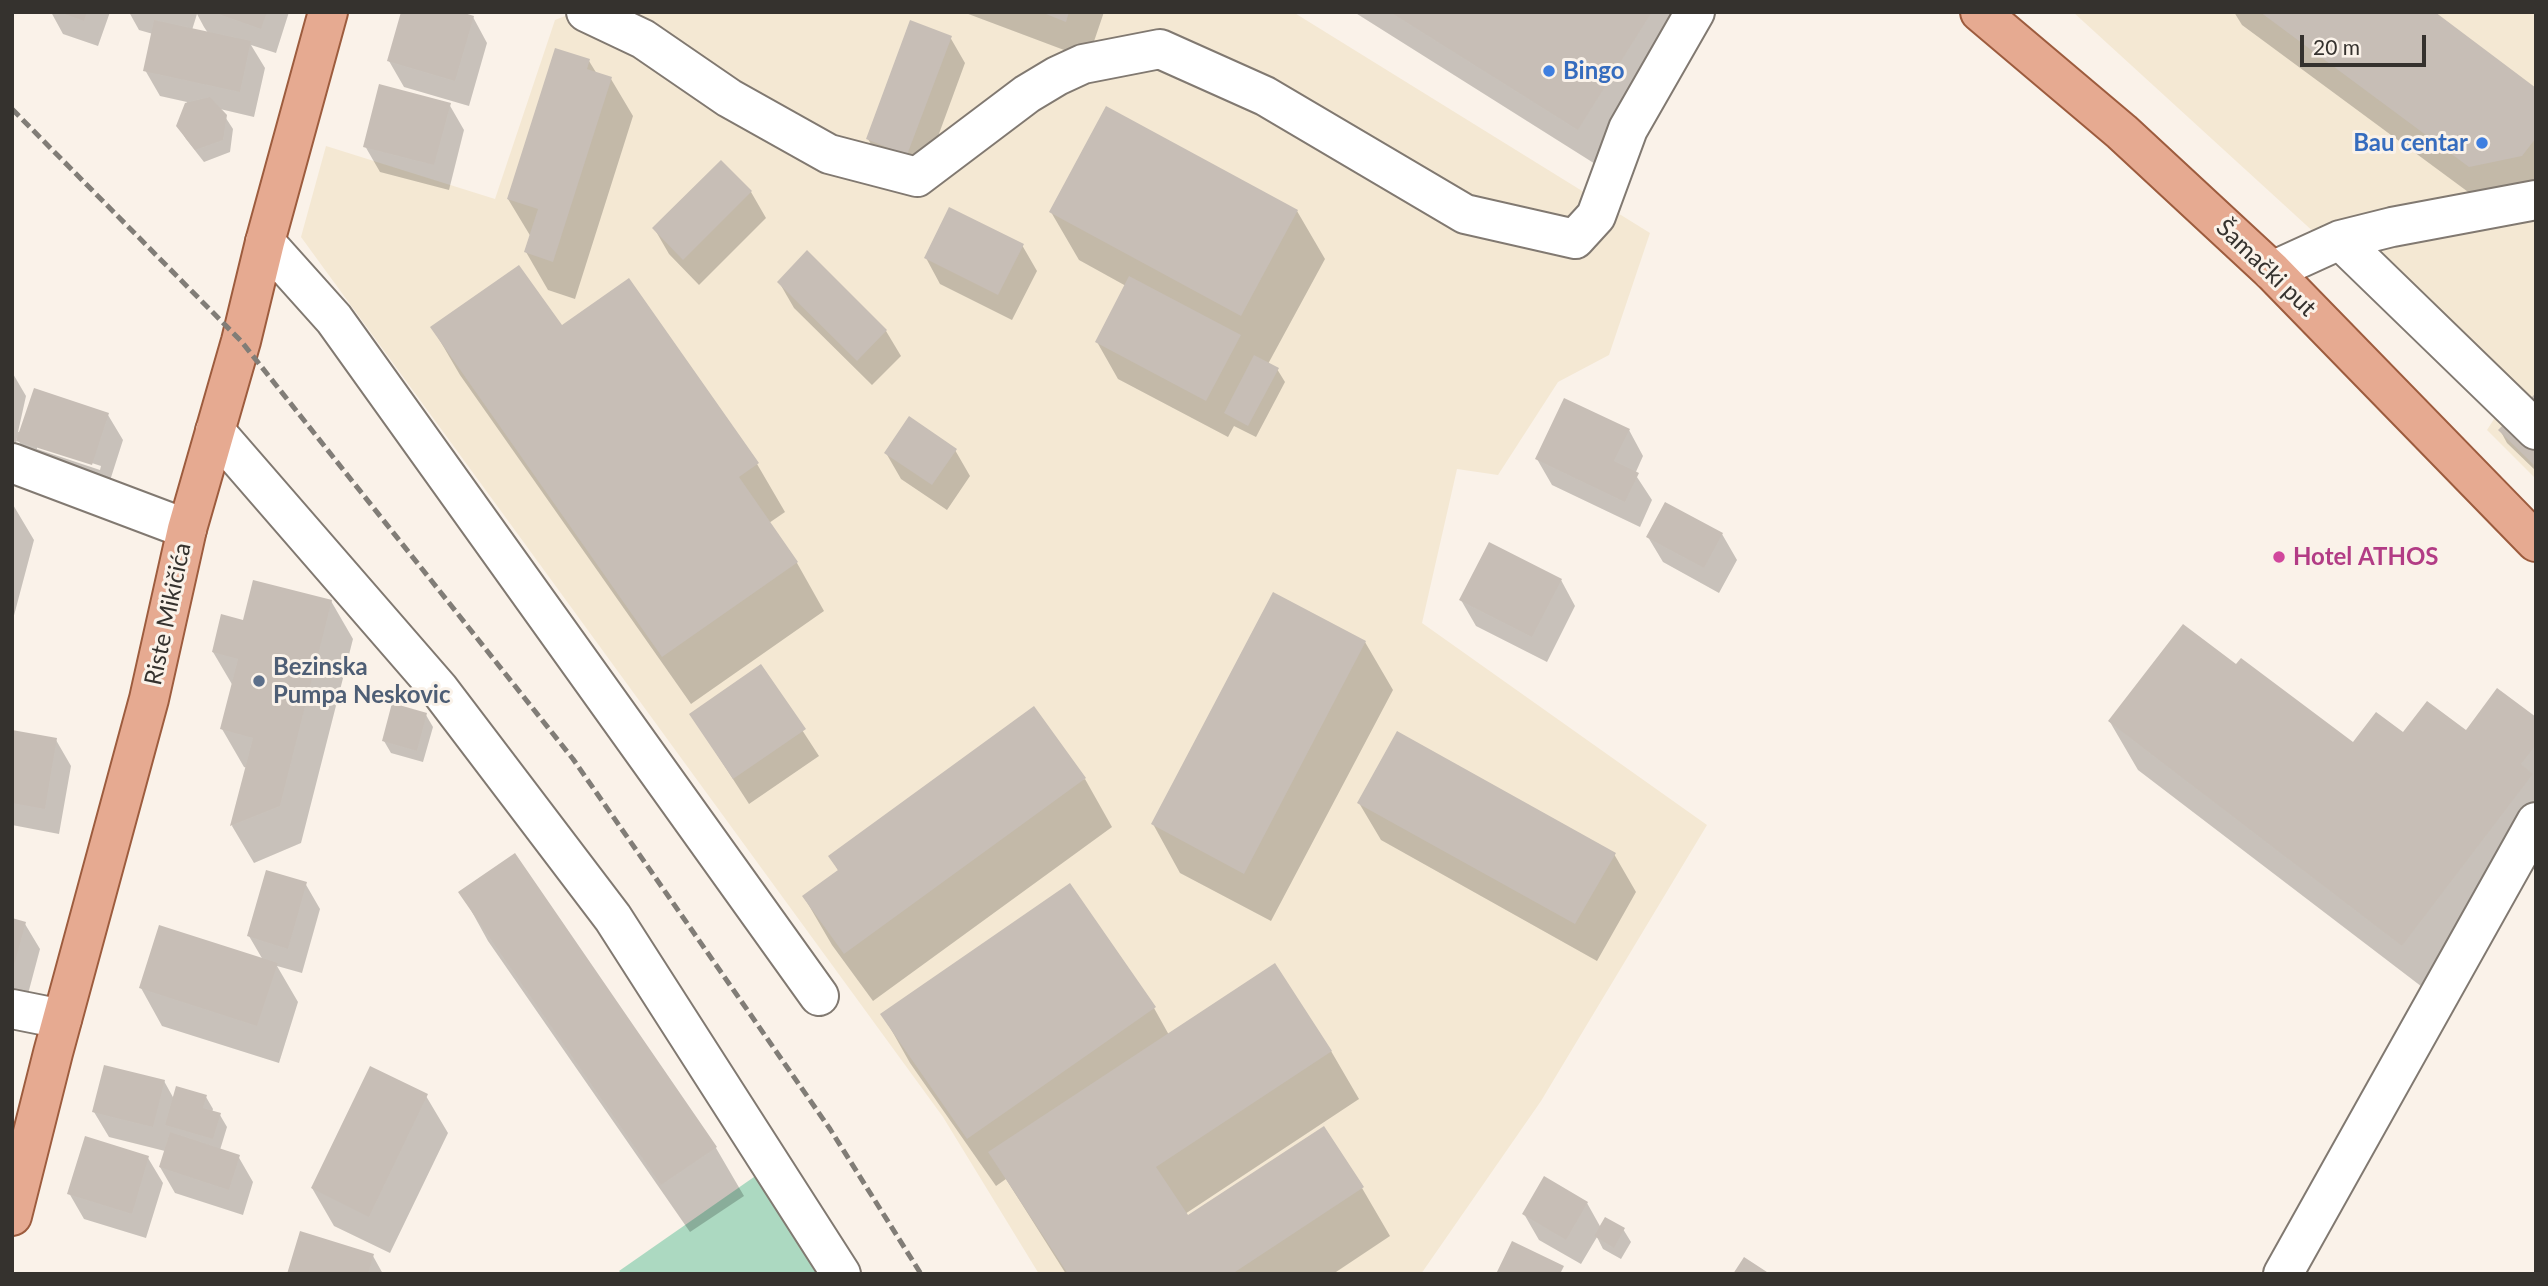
<!DOCTYPE html>
<html>
<head>
<meta charset="utf-8">
<style>
	body { margin:0 }
	#map { position:relative; width:2548px; height:1286px; overflow:hidden; background:#faf2e9; font-family:Lato,sans-serif }
	canvas { display:block }
	.frame { position:absolute; inset:0; border:14px solid #35322e; pointer-events:none }
	.scale { position:absolute; left:2300px; top:35px; width:126px; height:32px; box-sizing:border-box; border:4px solid #35322e; border-top:0; padding-left:9px; font-size:21px; line-height:24px; white-space:nowrap; color:#35322e; -webkit-text-stroke:5px #faf2e9; paint-order:stroke }
</style>
</head>
<body>
<div id="map">
<canvas width="2548" height="1286"></canvas>
<div class="frame"></div>
<div class="scale">20 m</div>
</div>
<script>
const c = document.querySelector('canvas').getContext('2d');
c.lineJoin = 'round';
function fillPath(path, color) { c.fillStyle = color; c.fill(path, 'evenodd'); }
const poly = rows => new Path2D(rows.map(r => 'M' + r).join(''));
function strokePath(path, color, width, dash) { c.strokeStyle = color; c.lineWidth = width; c.lineCap = dash ? 'butt' : 'round'; c.setLineDash(dash || []); c.stroke(path); }
function write(font, color, halo, rows, align = 'center') {
  c.font = font + ' Lato,sans-serif'; c.lineWidth = 6; c.setLineDash([]); c.textBaseline = 'middle'; c.strokeStyle = halo; c.fillStyle = color; for (const [text, x, y, turn = 0] of rows) {
    c.save(); c.translate(x, y); c.rotate((+turn || 0) * Math.PI / 180); c.textAlign = isNaN(turn) ? turn : align; if (halo) c.strokeText(text, 0, 0); c.fillText(text, 0, 0); c.restore();
  }
}
fillPath(poly([
	[575,12,1293,12,1650,233,1609,355,1558,382,1498,475,1457,469,1422,623,1707,825,1541,1101,1421,1274,1039,1274,943,1117,301,237,326,146,495,199,555,20],
	[2073,12,2536,12,2536,479,2487,430,2503,405]
]), '#f4e8d3');
fillPath(poly([
	[787,1154,858,1274,622,1274,619,1271]
]), '#acd9c1');
fillPath(poly([
	[51,12,110,12,98,46,63,34],
	[129,12,289,12,276,53,251,45,265,68,254,117,220,109,233,129,230,152,204,162,186,139,178,126,187,102,160,96,145,70,153,34,139,30],
	[197,14,204,27,208,33,192,30],
	[963,12,1104,12,1088,59],
	[1354,12,1697,12,1600,167],
	[2234,12,2432,12,2536,90,2536,207,2498,214,2242,25],
	[473,17,487,43,469,106,404,87,389,61],
	[950,37,965,63,922,180,883,165,868,139],
	[589,61,597,74,611,79,633,116,575,299,548,290,526,252,531,237,508,199],
	[449,104,464,130,449,190,380,172,365,146],
	[721,162,751,192,766,218,699,285,669,254,654,228],
	[1297,211,1325,259,1268,364,1277,369,1285,382,1256,437,1234,426,1228,437,1118,379,1097,342,1126,286,1079,260,1051,212],
	[1022,245,1037,271,1012,320,940,284,926,258],
	[779,282,886,331,901,356,872,385,794,308],
	[432,327,757,464,785,512,769,523,797,563,824,611,691,704,460,375],
	[12,372,26,396,18,432,108,415,123,440,107,490,33,466,17,438,16,444,12,443],
	[37,445,101,466,100,470,37,449],
	[2536,395,2536,471,2507,443,2500,430],
	[1629,430,1643,456,1635,474,1652,500,1640,527,1552,485,1537,459],
	[955,450,970,476,947,510,901,479,886,453],
	[12,503,34,540,12,623],
	[1722,534,1737,560,1719,593,1663,562,1648,537],
	[1561,580,1575,606,1547,662,1476,626,1461,600],
	[331,601,353,639,301,843,254,863,232,826,247,768,244,767,222,729,233,686,213,652,245,622],
	[1365,642,1393,690,1271,921,1180,873,1153,824],
	[761,667,819,756,749,804,691,714],
	[426,715,433,727,423,762,391,753,384,741],
	[2536,719,2536,854,2430,993,2138,770,2110,722,2353,745,2403,734,2466,732],
	[12,732,56,740,71,766,59,834,12,825],
	[1085,779,1112,827,873,1001,832,945,804,897,839,872,830,856],
	[1359,803,1614,854,1636,892,1597,961,1381,840],
	[514,856,716,1148,744,1196,690,1232,488,941,461,892],
	[305,883,320,909,302,973,277,966,298,1002,279,1063,162,1026,141,988,263,960,249,936],
	[1069,885,1154,1008,1169,1035,1331,1051,1359,1099,1185,1214,1188,1217,1362,1188,1390,1236,1333,1274,1066,1274,1006,1179,996,1186,910,1063,883,1015],
	[12,920,25,924,40,949,28,994,12,989],
	[164,1081,174,1099,206,1097,213,1109,212,1113,220,1115,227,1127,220,1150,238,1156,253,1182,243,1215,175,1193,160,1167,165,1151,109,1137,94,1112],
	[426,1096,448,1133,390,1253,334,1226,312,1188],
	[148,1158,163,1183,146,1238,84,1219,69,1193],
	[1587,1203,1601,1228,1623,1229,1631,1242,1621,1259,1603,1249,1597,1237,1581,1264,1539,1240,1524,1214],
	[373,1256,383,1274,289,1273]
]), '#0003');
fillPath(poly([
	[59,12,87,12,84,21],
	[213,12,267,12,261,29],
	[401,12,461,12,474,16,455,81,387,61],
	[1041,12,1069,12,1066,22],
	[1390,12,1652,12,1578,130],
	[2260,12,2435,12,2536,88,2536,138,2522,156,2469,167],
	[154,20,251,41,240,92,143,71],
	[910,20,952,36,907,155,866,139],
	[555,48,590,59,587,69,612,77,553,262,524,252,538,209,507,199],
	[379,84,451,103,434,165,363,147],
	[210,97,227,115,223,140,195,150,176,126,185,103],
	[1106,106,1298,210,1241,316,1049,212],
	[721,160,752,191,683,260,652,228],
	[949,207,1024,244,998,295,924,258],
	[807,250,887,330,857,361,777,282],
	[519,265,562,325,629,278,759,463,739,477,798,562,662,657,430,327],
	[1129,276,1241,335,1206,401,1095,342],
	[1254,355,1279,368,1248,426,1224,413],
	[34,388,109,413,92,465,16,441],
	[2536,393,2536,467,2498,430],
	[1564,398,1630,429,1614,461,1639,473,1625,502,1535,459],
	[909,416,957,449,932,485,884,453],
	[1665,502,1723,533,1704,568,1646,537],
	[1489,542,1562,579,1532,637,1459,600],
	[253,580,332,600,280,806,230,826,253,738,220,729,238,659,212,652,221,614,243,620],
	[1273,592,1366,641,1244,874,1151,824],
	[2183,624,2236,664,2241,658,2353,742,2376,712,2403,732,2427,701,2466,730,2497,688,2536,717,2536,745,2521,764,2533,774,2402,946,2108,721],
	[761,664,806,729,733,779,689,714],
	[392,703,427,713,417,751,382,741],
	[1034,706,1086,778,844,954,802,896,838,870,828,856],
	[12,730,57,738,45,809,12,803],
	[1397,731,1616,853,1575,924,1357,803],
	[515,853,717,1147,661,1185,458,892],
	[266,870,307,882,288,949,247,936],
	[1070,883,1156,1007,967,1139,880,1014],
	[12,918,26,922,13,969,12,969],
	[159,925,278,963,257,1026,139,988],
	[1275,963,1332,1051,1156,1167,1188,1215,1324,1126,1364,1187,1232,1274,1068,1274,988,1152],
	[104,1065,165,1080,153,1127,92,1112],
	[370,1066,428,1094,369,1217,311,1188],
	[176,1086,207,1095,203,1108,221,1113,213,1139,165,1125],
	[170,1132,240,1155,229,1190,159,1167],
	[85,1136,149,1156,132,1214,67,1194],
	[1544,1176,1588,1202,1566,1240,1522,1214],
	[1605,1217,1625,1228,1614,1248,1594,1236],
	[300,1231,374,1254,368,1274,287,1274],
	[1512,1241,1564,1266,1560,1274,1496,1274],
	[1744,1257,1770,1274,1733,1274]
]), '#c7beb6');
const minor = poly([
	[586,12,643,39,729,98,829,154,917,177,1027,94,1057,76,1083,64,1160,49,1265,96,1465,214,1575,239,1596,216,1628,129,1695,12],
	[2340,240,2536,430],
	[265,242,334,319,819,996],
	[2272,271,2340,240,2392,227,2536,200],
	[215,431,439,689,613,918,841,1274],
	[12,463,187,529],
	[12,1009,62,1019],
	[2283,1274,2536,822]
]);
const major = poly([
	[1980,12,2122,132,2272,271,2536,542],
	[12,1216,53,1053,149,699,187,529,241,341,265,242,328,12]
]);
strokePath(minor, '#817971', 42);
strokePath(major, '#9d5c3e', 42);
strokePath(minor, '#fff', 38);
strokePath(major, '#e6aa91', 38);
strokePath(poly([
	[12,109,241,341,573,759,830,1129,921,1274]
]), '#817d77', 5, [10, 5]);
for (const [x, y, r, color] of [
	[1549,71,7,"#3f7fe0"],
	[2482,143,7,"#3f7fe0"],
	[2279,557,7,"#d1479c"],
	[259,681,7,"#5c6f8a"]
]) { const dot = new Path2D(); dot.arc(x, y, r, 0, 2 * Math.PI); c.fillStyle = color; c.fill(dot); strokePath(dot, '#faf2e9', 2.5); }
write('bold 24px', '#366cbe', '#faf2e9', [
	["Bingo",1563,71],
	["Bau centar",2468,143,"right"]
], 'left');
write('24px', '#35322e', '#faf2e9', [
	["Šamački put",2266,268,44],
	["Riste Mikičića",168,614,-78]
]);
write('bold 24px', '#b23c85', '#faf2e9', [
	["Hotel ATHOS",2293,557]
], 'left');
write('bold 24px', '#4e5e75', '#faf2e9', [
	["Bezinska",273,667],
	["Pumpa Neskovic",273,695]
], 'left');
</script>
</body>
</html>
